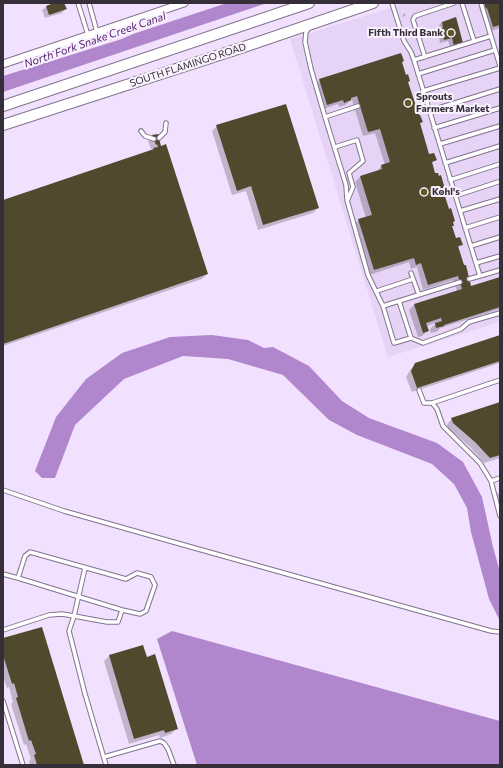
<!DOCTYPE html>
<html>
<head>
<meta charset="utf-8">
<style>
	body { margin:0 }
	#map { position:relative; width:503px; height:768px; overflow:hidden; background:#f2e1fe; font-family:Commissioner,sans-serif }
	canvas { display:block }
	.frame { position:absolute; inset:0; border:4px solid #362f3a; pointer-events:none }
</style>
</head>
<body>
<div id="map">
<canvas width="503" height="768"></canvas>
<div class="frame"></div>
</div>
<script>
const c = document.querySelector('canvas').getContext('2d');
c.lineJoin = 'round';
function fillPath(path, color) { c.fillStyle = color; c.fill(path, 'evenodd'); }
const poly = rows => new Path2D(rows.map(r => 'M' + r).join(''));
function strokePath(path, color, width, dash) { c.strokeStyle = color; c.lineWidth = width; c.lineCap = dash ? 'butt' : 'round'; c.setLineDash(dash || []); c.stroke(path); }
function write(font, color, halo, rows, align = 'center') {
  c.font = font + ' Commissioner,sans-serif'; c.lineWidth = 4; c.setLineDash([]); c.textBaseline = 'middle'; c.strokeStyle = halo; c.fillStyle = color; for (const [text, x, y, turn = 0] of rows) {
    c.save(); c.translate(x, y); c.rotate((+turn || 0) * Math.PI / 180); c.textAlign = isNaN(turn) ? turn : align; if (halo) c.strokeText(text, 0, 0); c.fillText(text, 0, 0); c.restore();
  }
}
fillPath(poly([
	[407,3,500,3,500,322,388,357,290,39]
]), '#e6d3f5');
fillPath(poly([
	[227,3,267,3,3,92,3,76,122,39,133,34],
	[212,335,248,340,264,348,273,347,309,366,342,401,369,418,437,443,463,462,482,497,493,547,500,572,500,621,489,599,471,532,467,508,454,484,432,464,357,435,329,420,283,375,228,359,183,356,124,379,75,425,55,478,42,478,35,471,56,417,86,379,122,353,170,337],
	[172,631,500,721,500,765,197,765,157,639]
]), '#b087cc');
fillPath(poly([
	[49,3,53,3,55,8,55,3,63,3,65,9,62,13,45,18,42,10,46,7,50,5],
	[483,3,500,3,500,28,488,32,482,13,481,13,479,7],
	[405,13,406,14,404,17,402,16],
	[442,22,462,43,451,49,448,41,440,43,438,33,440,31,438,26],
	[401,63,421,122,419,124,429,156,435,160,431,164,448,210,454,221,451,227,455,239,462,244,458,248,470,287,500,278,500,309,440,328,438,331,431,333,430,329,438,322,426,326,427,331,422,336,418,337,409,310,414,305,457,291,453,280,423,290,417,267,411,269,409,262,369,275,354,225,359,220,366,218,355,182,360,177,377,172,381,166,385,165,375,133,363,136,352,100,345,105,339,107,338,104,323,109,315,85,320,80],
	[217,126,318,208,313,213,258,230,246,191,232,195,212,131],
	[153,136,161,147,207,274,202,279,3,346,3,201,153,150,152,148,151,149,148,141],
	[500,336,500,363,412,392,406,377,411,369,416,364],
	[500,403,500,458,484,463,470,447,448,428,447,424,452,419],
	[500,492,500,507,496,495],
	[3,640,83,765,30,765,29,761,31,759,26,744,24,745,11,704,13,702,9,687,7,688,3,676],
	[143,646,146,658,176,729,171,734,160,738,159,735,129,744,104,661,109,656]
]), '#0003');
fillPath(poly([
	[54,3,64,3,67,9,49,15,46,6],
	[484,3,500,3,500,25,493,27,487,8,486,9],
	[456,17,463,43,454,46,452,38,444,40,441,29,443,28,442,22],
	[401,53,404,61,402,62,406,75,408,74,410,81,408,82,419,115,420,115,423,122,420,123,429,154,434,153,437,160,432,162,435,173,438,173,439,176,441,175,445,189,443,190,449,209,451,208,455,221,453,222,454,226,452,226,456,238,460,237,463,245,458,246,464,265,466,265,471,286,500,277,500,307,444,325,444,326,436,328,435,323,442,321,441,318,426,323,429,331,423,333,414,304,462,289,458,276,428,285,421,263,416,265,414,258,374,270,358,219,372,215,360,176,382,169,381,165,390,162,380,129,368,132,357,96,351,98,351,100,344,103,343,100,327,105,319,79],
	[286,104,319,208,263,225,251,186,237,191,216,125],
	[158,134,161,146,166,144,208,274,3,344,3,200,154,149,153,148,158,147,157,144,156,145,152,135],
	[500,335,500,361,417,388,411,371,415,363],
	[500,402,500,455,490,458,475,442,453,423,451,418],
	[42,627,84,765,37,765,34,755,36,754,31,740,29,741,16,698,18,697,14,683,12,684,3,655,3,638],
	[143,645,147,657,155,654,178,729,165,733,164,730,134,739,109,655]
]), '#50492e');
const lane = poly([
	[78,3,88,35],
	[89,3,97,32],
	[392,3,404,41,411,52,414,60,476,263,500,256],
	[462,3,474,41],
	[481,3,500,66],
	[309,28,306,32,305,42,311,69,325,117,358,106],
	[425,57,413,20,415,16,454,3],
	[414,60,491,36],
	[418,74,495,50],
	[423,91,500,68],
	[429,111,500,89],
	[325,117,346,185,347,200,368,275,383,306,394,343,411,338,423,343,461,329,469,322,500,313],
	[434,128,500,108],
	[141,131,145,136,154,139],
	[159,138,165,132,166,123],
	[440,144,500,126],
	[335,147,357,140,363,161,349,173,353,187,348,199],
	[445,163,500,146],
	[450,180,500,164],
	[455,196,498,182],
	[460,211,500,199],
	[465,228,500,217],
	[471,246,500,237],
	[476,263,480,276,500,270],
	[411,273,419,295],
	[469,279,480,276],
	[377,291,413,279],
	[399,301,411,338],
	[383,306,460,282],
	[419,390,424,403,432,403,500,380],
	[432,403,437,409,443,426,480,463,491,481,500,516],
	[491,481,500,478],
	[3,490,64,511,191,547,491,631,500,632],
	[3,574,18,578,25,556,30,552,126,579,137,573,151,577,155,585,146,611,140,614,122,610,118,622,107,622,74,616,85,568],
	[18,578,122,610],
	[3,630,49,615,62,614,74,616,69,631,85,694,106,765],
	[3,701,23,765],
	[104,757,160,741,164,743,168,749,174,765]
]);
const street = poly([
	[3,64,184,3]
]);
const secondary = poly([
	[3,106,309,3],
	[3,125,241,48,373,3]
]);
strokePath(lane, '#82738d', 5.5);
strokePath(street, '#82738d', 9);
strokePath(secondary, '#82738d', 12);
strokePath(lane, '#fff', 3.5);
strokePath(street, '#fff', 7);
strokePath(secondary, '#fff', 10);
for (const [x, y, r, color] of [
	[451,33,4,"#645623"],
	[408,103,4,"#645623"],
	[424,192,4,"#645623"]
]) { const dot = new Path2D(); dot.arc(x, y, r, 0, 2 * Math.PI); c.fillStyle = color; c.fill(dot); strokePath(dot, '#faf3ff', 1.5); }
write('bold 10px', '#362f3a', '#faf3ff', [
	["Fifth Third Bank",443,33,"right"],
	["Sprouts",416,97],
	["Farmers Market",416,109],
	["Kohl's",432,192]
], 'left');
write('10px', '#362f3a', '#faf3ff', [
	["SOUTH FLAMINGO ROAD",188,65,-18]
]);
write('italic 11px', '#562274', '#faf3ff', [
	["North Fork Snake Creek Canal",95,40,-19]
]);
</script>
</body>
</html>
